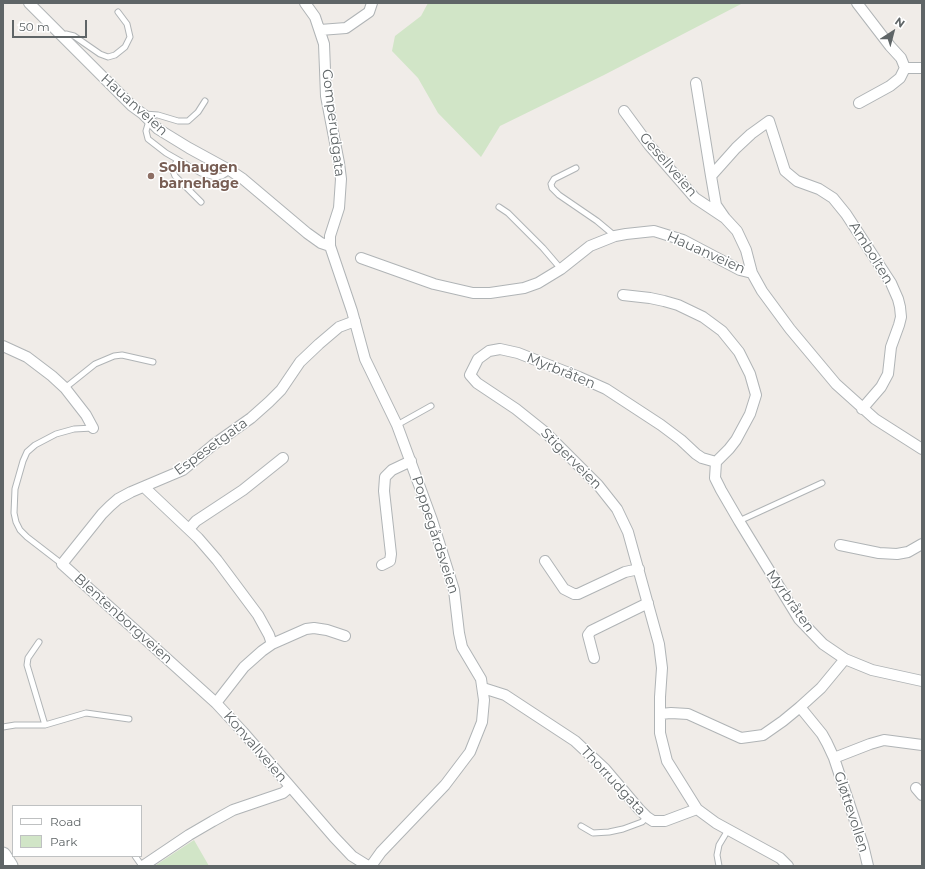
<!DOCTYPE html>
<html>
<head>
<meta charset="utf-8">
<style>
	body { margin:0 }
	#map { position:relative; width:925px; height:869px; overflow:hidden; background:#f0ece8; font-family:Montserrat,sans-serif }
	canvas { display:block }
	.frame { position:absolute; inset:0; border:4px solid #5f6567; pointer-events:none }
	.legend { position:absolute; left:12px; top:805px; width:130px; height:52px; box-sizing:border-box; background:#fff; border:1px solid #bfc1c2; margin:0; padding:5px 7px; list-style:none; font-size:12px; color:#5f6567 }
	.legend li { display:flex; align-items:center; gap:8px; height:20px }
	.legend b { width:20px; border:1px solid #bfc1c2 }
	.north { position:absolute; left:873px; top:12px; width:40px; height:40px; -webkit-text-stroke:3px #fff; paint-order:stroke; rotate:36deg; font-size:11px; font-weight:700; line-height:16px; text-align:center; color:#5f6567 }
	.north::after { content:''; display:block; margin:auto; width:14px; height:18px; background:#5f6567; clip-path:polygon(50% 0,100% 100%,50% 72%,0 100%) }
	.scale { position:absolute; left:12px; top:20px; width:75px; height:18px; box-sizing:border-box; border:2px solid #5f6567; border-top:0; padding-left:5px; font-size:12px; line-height:14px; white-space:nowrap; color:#5f6567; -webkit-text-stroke:3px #fff; paint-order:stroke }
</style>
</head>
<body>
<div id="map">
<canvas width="925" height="869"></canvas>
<div class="frame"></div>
<ul class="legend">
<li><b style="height:5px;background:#fff"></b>Road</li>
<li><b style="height:11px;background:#d1e5c7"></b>Park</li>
</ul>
<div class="north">N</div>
<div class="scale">50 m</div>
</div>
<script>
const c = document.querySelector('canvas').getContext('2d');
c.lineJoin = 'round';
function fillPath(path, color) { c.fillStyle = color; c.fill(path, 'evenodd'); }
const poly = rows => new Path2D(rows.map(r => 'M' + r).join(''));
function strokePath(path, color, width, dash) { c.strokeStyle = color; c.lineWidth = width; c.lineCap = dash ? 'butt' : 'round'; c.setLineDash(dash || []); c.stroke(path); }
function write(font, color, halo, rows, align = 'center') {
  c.font = font + ' Montserrat,sans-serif'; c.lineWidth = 3; c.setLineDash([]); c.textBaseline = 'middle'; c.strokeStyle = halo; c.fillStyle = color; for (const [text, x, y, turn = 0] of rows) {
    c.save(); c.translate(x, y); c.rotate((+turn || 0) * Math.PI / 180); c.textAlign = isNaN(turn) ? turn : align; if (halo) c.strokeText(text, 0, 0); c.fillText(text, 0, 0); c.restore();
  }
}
fillPath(poly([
	[428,3,743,3,604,75,500,126,481,157,438,113,418,78,392,51,395,36,421,16],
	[194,840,209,866,156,866,156,865]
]), '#d1e5c7');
const lane = poly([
	[62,36,66,34,74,36,100,54,108,57,115,55,125,47,130,37,127,24,118,12],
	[144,114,158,115,178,121,188,121,198,112,205,101],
	[149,121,146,131,148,139,166,153,201,173,215,177,222,176,230,171],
	[178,160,173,167,173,171,175,176,201,202],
	[576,168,554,179,551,184,552,188,559,195,597,221,615,236],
	[499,207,508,213,543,248,561,269],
	[65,388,95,364,114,356,122,355,153,362],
	[397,425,431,406],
	[739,521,822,483],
	[62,564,27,537,20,530,16,522,14,513,15,489,23,461,27,452,35,445,56,434,74,429,93,428],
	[39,642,28,658,27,665,45,725],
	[3,727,15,725,45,725,86,713,129,719],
	[581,826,593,833,609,832,623,829,642,822,647,817],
	[135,856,142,866],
	[719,866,717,855,719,845,728,830]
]);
const street = poly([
	[29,3,132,106,143,114,158,129,189,148,231,171,243,179,307,233,321,243,330,246],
	[305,3,315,17,324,44,326,96,339,163,341,179,339,208,330,236,330,246,352,311,365,359,397,425,432,520,454,590,459,633,462,647,481,679,484,700,482,722,470,752,445,785,381,852,371,866],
	[857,3,890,46,901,58,905,68,900,78,890,86,859,103],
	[320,30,346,28,369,12,372,3],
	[905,68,922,68],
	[696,83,711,176],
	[624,111,649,145,695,198,725,218,737,231,746,250,752,273,762,291,790,329,836,384,875,419,922,449],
	[725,218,716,205,711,176,736,148,751,134,769,121,785,171,797,181,819,189,833,198,846,214,891,283,898,299,900,307,901,317,899,325,891,347,888,374,881,387,862,409],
	[361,258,434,284,473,293,490,293,524,288,538,283,561,269,590,246,615,236,626,234,654,231,683,240,740,270,752,273],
	[623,295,650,298,664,301,678,305,703,317,722,331,739,352,750,374,756,395,750,414,736,440,729,449,716,462,715,478,721,490,739,521,799,619,823,644,845,659,872,670,922,681],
	[355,321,339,327,319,344,300,362,281,390,269,402,251,418,213,445,183,470,131,492,118,499,110,506,102,514,62,564,216,703,243,732,334,837,352,856,368,866],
	[3,346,27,357,52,376,65,388,86,415,93,428],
	[716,462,702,458,696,454,681,440,661,425,606,389,579,377,518,353,500,349,489,351,478,359,470,375,477,383,516,409,546,433,598,485,617,509,628,532,659,644,662,668,660,697,660,733,667,761,697,809,716,823,780,858,788,866],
	[144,487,198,538,217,560,258,615,269,635,272,644],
	[189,529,196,521,243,490,283,458],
	[840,545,879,553,897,554,908,552,922,544],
	[545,561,564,589,574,594,578,594,625,572,639,569],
	[382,565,390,561,391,554,384,491,385,477,392,470,411,461],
	[594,658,588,635,591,631,648,603],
	[483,688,505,695,575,741,605,769,639,809,647,817,653,821,665,821,697,809],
	[216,703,244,667,262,651,272,644,306,629,314,628,327,630,345,636],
	[800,707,822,734,827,743,834,758,863,845,868,866],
	[660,714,671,713,688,714,741,738,763,735,783,721,800,707,821,688,845,659],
	[834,758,870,744,884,740,922,745],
	[916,788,922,795],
	[143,866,189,835,213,821,233,810,283,793,290,787]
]);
const secondary = poly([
	[3,855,10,866]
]);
strokePath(lane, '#b0b4b6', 7);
strokePath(street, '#b0b4b6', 12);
strokePath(secondary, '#b2b7b9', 17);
strokePath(lane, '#fff', 5);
strokePath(street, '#fff', 10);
strokePath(secondary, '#fff', 15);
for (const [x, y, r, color] of [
	[151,176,4,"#8d6e63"]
]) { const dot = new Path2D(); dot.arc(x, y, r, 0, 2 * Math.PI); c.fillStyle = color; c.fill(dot); strokePath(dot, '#fff', 1.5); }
write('14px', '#5f6567', '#fff', [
	["Hauanveien",134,105,42],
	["Gomperudgata",333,123,83],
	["Gesellveien",668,165,49],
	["Hauanveien",706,253,24],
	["Ambolten",871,253,58],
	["Myrbråten",561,371,22],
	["Espesetgata",211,447,-36],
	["Stigerveien",571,459,45],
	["Poppegårdsveien",435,535,72],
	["Myrbråten",790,601,55],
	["Blentenborgveien",123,619,42],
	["Konvallveien",255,747,49],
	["Thorrudgata",613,781,47],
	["Gløttevollen",851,812,72]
]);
write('bold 14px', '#785e54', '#fff', [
	["Solhaugen",159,168],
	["barnehage",159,184]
], 'left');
</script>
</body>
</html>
